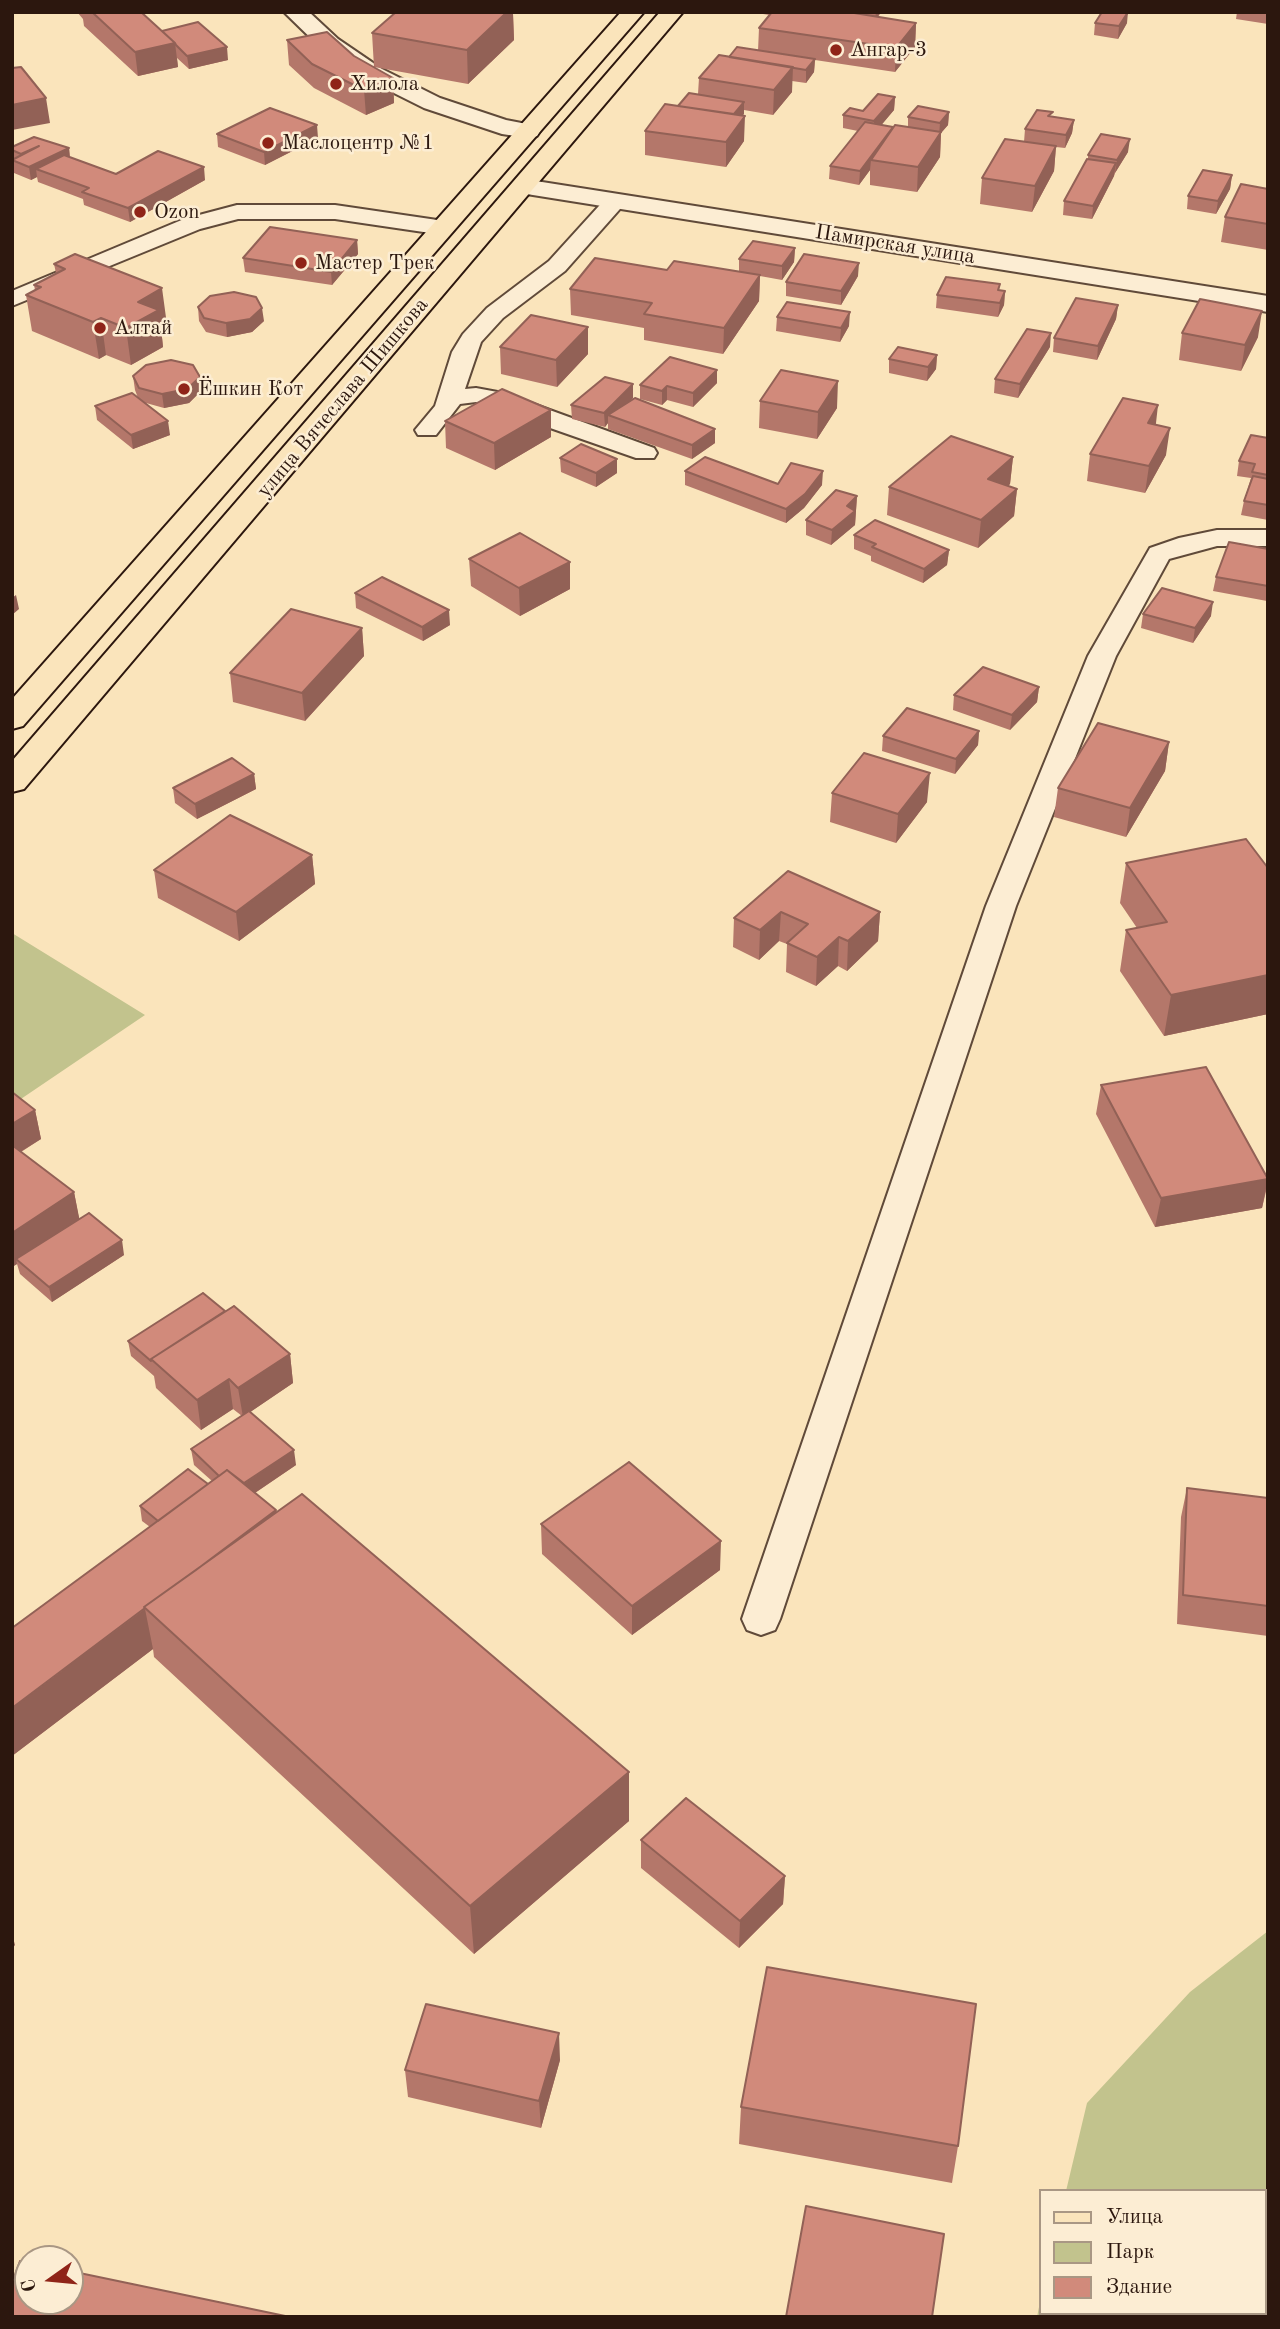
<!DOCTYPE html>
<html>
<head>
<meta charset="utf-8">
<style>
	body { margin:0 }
	#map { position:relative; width:1280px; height:2329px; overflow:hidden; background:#fae4bb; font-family:"Old Standard TT",serif }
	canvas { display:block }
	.frame { position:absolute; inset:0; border:14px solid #2c170e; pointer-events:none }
	.legend { position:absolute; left:1039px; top:2189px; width:228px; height:126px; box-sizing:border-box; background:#fcedd3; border:2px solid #a99784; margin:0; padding:9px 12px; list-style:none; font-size:21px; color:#2c170e }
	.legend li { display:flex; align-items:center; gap:14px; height:35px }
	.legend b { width:35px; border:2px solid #a99784 }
	.north { position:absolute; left:14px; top:2245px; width:70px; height:70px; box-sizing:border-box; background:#fcedd3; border:2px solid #a99784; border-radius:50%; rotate:255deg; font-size:19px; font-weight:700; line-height:28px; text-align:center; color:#2c170e }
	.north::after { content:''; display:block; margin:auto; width:24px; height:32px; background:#8f2418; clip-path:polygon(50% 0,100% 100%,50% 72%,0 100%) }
</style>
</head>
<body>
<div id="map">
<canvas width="1280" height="2329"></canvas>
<div class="frame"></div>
<ul class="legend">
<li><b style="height:9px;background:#fae4bb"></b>Улица</li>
<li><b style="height:19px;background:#c2c38d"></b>Парк</li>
<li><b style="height:19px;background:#d18a7b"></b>Здание</li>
</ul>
<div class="north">С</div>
</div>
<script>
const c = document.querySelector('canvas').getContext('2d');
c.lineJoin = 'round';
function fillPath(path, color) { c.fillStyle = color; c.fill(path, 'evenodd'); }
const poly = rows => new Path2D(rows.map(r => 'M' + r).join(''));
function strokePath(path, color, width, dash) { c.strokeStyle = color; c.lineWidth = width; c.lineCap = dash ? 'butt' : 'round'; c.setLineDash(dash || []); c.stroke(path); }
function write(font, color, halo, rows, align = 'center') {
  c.font = font + ' "Old Standard TT",serif'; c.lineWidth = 5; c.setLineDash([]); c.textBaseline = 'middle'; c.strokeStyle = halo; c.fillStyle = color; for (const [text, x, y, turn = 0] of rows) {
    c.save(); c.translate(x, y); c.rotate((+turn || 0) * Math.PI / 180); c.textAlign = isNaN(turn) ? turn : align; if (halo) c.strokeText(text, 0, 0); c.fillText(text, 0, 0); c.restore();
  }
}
fillPath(poly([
	[12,933,145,1015,12,1105],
	[1268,1931,1268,2317,1037,2317,1040,2302,1040,2313,1264,2313,1264,2191,1066,2191,1087,2103,1190,1992]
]), '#c2c38d');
const lane = poly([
	[616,194,627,201,565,271,503,318,481,342,465,389,476,388,503,393,654,448,657,453,654,458,636,458,476,402,460,404,436,435,418,435,415,430,435,406,452,352,463,334,487,308,549,261,608,196,616,194],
	[237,205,335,205,444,221,455,228,444,235,335,219,238,219,200,229,12,306,12,291,184,219,237,205],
	[1217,530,1268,530,1268,546,1217,546,1169,559,1116,656,1016,906,780,1619,775,1630,761,1635,747,1630,742,1619,986,906,1088,656,1150,548,1179,538,1217,530]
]);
const street = poly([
	[284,12,309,12,338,39,382,69,440,98,506,120,537,126,540,131,537,136,528,138,502,134,424,108,366,79,322,49,284,12],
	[523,179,1268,296,1268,312,514,192,510,187,514,182,523,179]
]);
const primary = poly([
	[621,12,644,12,23,726,12,729,12,699,621,12],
	[660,12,683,12,24,789,12,792,12,761,660,12]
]);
strokePath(lane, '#604a39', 4);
strokePath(street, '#604a39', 4);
strokePath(primary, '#2c170e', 4);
fillPath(lane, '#fcedd3');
fillPath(street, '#fcedd3');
fillPath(primary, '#fae4bb');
fillPath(poly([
	[77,12,141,12,162,31,228,60,189,69,177,58,178,67,138,76,84,26,83,19],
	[396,12,515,12,513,14,514,40,468,84,374,67,372,33],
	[763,12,881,12,878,17,916,23,915,47,895,72,815,60,814,72,806,83,792,81,792,92,773,115,744,110,743,115,744,141,726,167,645,155,645,131,678,106,698,94,699,78,729,57,758,51,759,28,770,15,763,14],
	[1237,12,1268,12,1268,24,1236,19],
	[1095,23,1127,23,1118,39,1094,35],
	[287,40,354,56,393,78,394,103,366,115,314,88,289,65],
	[895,97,894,110,881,125,893,127,908,127,908,117,949,112,948,125,941,133,940,157,917,192,870,185,870,170,859,185,829,179,830,166,858,131,843,128,843,115,863,111],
	[1053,117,1074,120,1072,133,1065,148,1056,147,1054,171,1032,212,980,204,982,178,1024,142,1025,129],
	[217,134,318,138,265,165,218,147],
	[12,147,69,148,70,157,116,174,205,180,130,222,84,205,83,199,38,182,37,177,31,180,14,173,12,164],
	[1128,152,1115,173,1114,176,1092,219,1063,215,1064,201,1088,159,1088,155],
	[1232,175,1230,189,1216,214,1187,209,1188,196],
	[1268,189,1268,250,1221,242,1225,217],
	[357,240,358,254,332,285,245,272,243,258],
	[795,248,794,262,782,280,760,276,759,301,723,354,644,340,644,328,571,315,570,289,667,270,739,272,739,259],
	[75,254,167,325,161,328,163,347,131,365,106,355,99,359,32,331,26,295,35,290,34,285,56,273,54,264],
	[858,276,841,305,786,296,786,282],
	[1000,284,999,290,1005,291,1004,305,998,317,936,308,937,295],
	[1118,305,1116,319,1097,360,1053,352,1054,338],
	[198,307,264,321,252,332,227,337,206,332,199,321],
	[777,317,849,326,840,342,776,331],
	[1182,333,1258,337,1241,371,1179,360],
	[500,347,588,354,557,387,501,374],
	[1050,347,1018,398,994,393,995,379],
	[937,355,936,369,927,381,889,373,889,359],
	[717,370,717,383,693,407,667,400,662,405,640,399,640,385],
	[133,376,200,377,201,391,189,403,164,408,146,403,170,435,133,449,97,420,95,406,138,398,135,390],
	[633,384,633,398,629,402,715,429,715,443,692,459,608,429,608,423,605,427,572,419,571,405],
	[760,401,837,408,817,439,759,428],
	[551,410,551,437,495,470,446,448,445,421],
	[1156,425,1166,455,1145,493,1087,481,1090,454],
	[1268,438,1268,520,1241,515,1244,501,1251,478,1237,476,1239,461],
	[1013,457,1010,484,1008,486,1017,489,1014,516,978,548,887,515,889,487],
	[560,458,617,473,596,487,561,472],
	[685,471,778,484,822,485,804,508,786,523,685,485],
	[857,496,855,525,831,545,806,535,806,520],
	[854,535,949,550,947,565,923,583,871,561,871,556,854,549],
	[1268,549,1267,601,1213,591,1216,577],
	[469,559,570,562,570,589,520,616,471,586],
	[355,593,450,625,423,641,356,608],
	[1143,614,1211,616,1193,643,1141,628],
	[362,628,364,656,305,721,233,702,230,673],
	[1039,687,1037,702,1010,730,953,710,954,695],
	[979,731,978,745,955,774,882,751,883,736],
	[1169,742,1165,771,1126,837,1054,817,1058,788],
	[254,774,256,789,197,819,175,803,173,788],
	[832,793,927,802,896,843,830,822],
	[312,855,315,884,239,941,158,898,154,870],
	[1126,863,1268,868,1268,1014,1164,1036,1120,971,1126,930,1137,928,1120,903],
	[788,871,880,912,878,941,847,971,838,966,816,986,786,972,787,944,779,941,759,960,733,947,734,918],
	[1101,1085,1268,1178,1268,1183,1262,1208,1155,1227,1096,1114],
	[12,1092,35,1110,41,1139,21,1152,74,1192,79,1219,124,1255,52,1302,20,1274,17,1264,12,1267],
	[225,1311,290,1354,293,1383,250,1412,296,1465,255,1493,629,1821,474,1954,154,1657,153,1649,12,1756,150,1527,142,1521,140,1506,208,1484,212,1481,194,1465,191,1449,242,1416,233,1409,201,1430,156,1388,154,1376,131,1356,128,1341],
	[1187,1488,1268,1498,1268,1636,1177,1624,1181,1517],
	[541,1524,720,1570,632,1635,542,1554],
	[641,1840,785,1876,783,1904,739,1948,641,1868],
	[560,2060,541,2128,408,2097,405,2070],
	[741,2107,958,2146,952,2183,739,2144]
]), '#b4776a');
fillPath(poly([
	[507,12,515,12,513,14,514,40,468,84,467,50],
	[876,12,881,12,875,20],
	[1128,12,1127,23,1118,39,1119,26],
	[916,23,915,47,895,72,896,48],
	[175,43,178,67,138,76,135,52],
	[227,47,228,60,189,69,187,56],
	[815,59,814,72,806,83,806,70],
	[793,67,792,92,773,115,774,90],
	[393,78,394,103,366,115,364,90],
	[895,97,894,110,874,134,874,121],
	[46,98,50,123,12,130,12,105],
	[744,102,744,114,730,131,731,118],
	[949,112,948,125,941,133,940,157,917,192,918,167,939,136,940,123],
	[745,116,744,141,726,167,726,142],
	[1074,120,1072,133,1065,148,1066,135],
	[317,125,318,138,265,165,264,152],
	[894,128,871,160,870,170,859,185,860,171],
	[1130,139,1128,152,1115,173,1117,160],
	[1056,146,1054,171,1032,212,1035,186],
	[69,148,70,161,36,169,37,177,31,180,29,167],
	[1116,163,1114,176,1092,219,1093,206],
	[204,167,205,180,130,222,128,208],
	[1232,175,1230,189,1216,214,1218,201],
	[357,240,358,254,332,285,331,272],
	[795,248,794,262,782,280,782,266],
	[859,263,858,276,841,305,841,291],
	[760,275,759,301,723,354,724,328],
	[162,288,167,325,161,328,163,347,131,365,126,328,138,302],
	[1005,291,1004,305,998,317,1000,303],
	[1118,305,1116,319,1097,360,1098,346],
	[262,308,264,321,252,332,227,337,226,323],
	[1262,311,1258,337,1241,371,1245,345],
	[850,312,849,326,840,342,841,328],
	[101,318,106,355,99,359,93,322],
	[588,327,588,354,557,387,556,360],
	[1051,333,1050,347,1018,398,1020,384],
	[937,355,936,369,927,381,928,367],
	[717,370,717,383,693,407,693,393],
	[200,377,201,391,189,403,164,408,162,394],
	[838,381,837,408,817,439,818,412],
	[633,384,633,398,614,417,608,415,608,423,605,427,604,413],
	[667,386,667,400,662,405,662,391],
	[1158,405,1155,432,1148,423],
	[551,410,551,437,495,470,494,443],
	[168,421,170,435,133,449,131,435],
	[1170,428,1166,455,1145,493,1149,466],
	[715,429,715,443,692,459,692,445],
	[1013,457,1010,484,985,506,988,479],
	[617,459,617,473,596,487,596,473],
	[823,471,822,485,804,508,786,523,786,509],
	[1017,489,1014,516,978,548,981,520],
	[857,496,855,525,831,545,832,530,847,506],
	[949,550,947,565,923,583,924,569],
	[570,562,570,589,520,616,519,588],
	[16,595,19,609,12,615,12,598],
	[1213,602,1211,616,1193,643,1195,628],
	[449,610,450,625,423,641,422,627],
	[362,628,364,656,305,721,302,693],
	[1039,687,1037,702,1010,730,1012,715],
	[979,731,978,745,955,774,956,759],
	[1169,742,1165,771,1126,837,1130,808],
	[930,773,927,802,896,843,898,814],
	[254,774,256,789,197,819,195,804],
	[312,855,315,884,239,941,236,912],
	[781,912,779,941,759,960,760,930],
	[880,912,878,941,847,971,848,941],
	[839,937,838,966,816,986,817,957],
	[1268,975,1268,1014,1164,1036,1171,995],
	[35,1110,41,1139,12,1157,12,1124],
	[1268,1179,1262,1208,1155,1227,1161,1198],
	[74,1192,80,1222,16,1259,17,1264,12,1267,12,1233],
	[122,1240,124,1255,52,1302,49,1287],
	[290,1354,293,1383,243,1417,238,1388],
	[229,1379,233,1409,201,1430,197,1400],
	[294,1450,296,1465,237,1505,235,1490],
	[276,1510,282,1551,145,1608],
	[721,1541,720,1570,632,1635,632,1606],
	[145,1609,153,1649,12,1756,12,1708],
	[629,1772,629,1821,474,1954,470,1906],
	[785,1876,783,1904,739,1948,740,1921],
	[12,1934,15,1945,12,1949],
	[559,2033,560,2060,541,2128,539,2101]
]), '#926156');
const building = poly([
	[92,12,141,12,175,43,135,52,92,12],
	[396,12,507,12,467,50,372,33,396,12],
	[772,12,848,12,916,23,896,48,759,28,772,12],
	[1102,12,1128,12,1119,26,1095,23,1102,12],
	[198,22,227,47,187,56,176,45,175,43,162,31,198,22],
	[327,32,354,56,393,78,364,90,312,64,287,40,327,32],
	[737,47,815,59,806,70,729,57,737,47],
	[719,55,793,67,774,90,699,78,719,55],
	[21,67,46,98,12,105,12,68,21,67],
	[689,93,744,102,734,114,678,106,689,93],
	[878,94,895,97,874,121,843,115,850,108,863,111,878,94],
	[665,104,745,116,726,142,645,131,665,104],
	[918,106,949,112,940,123,908,117,918,106],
	[270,108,317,125,264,152,217,134,270,108],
	[1037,110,1053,112,1048,116,1074,120,1066,135,1025,129,1037,110],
	[865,122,893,127,860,171,830,166,865,122],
	[895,125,941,132,918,167,871,160,895,125],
	[1101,134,1130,139,1117,160,1088,155,1101,134],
	[34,137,69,148,29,167,12,160,39,146,21,154,12,150,12,147,34,137],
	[1005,139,1056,146,1035,186,982,178,1005,139],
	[158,151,204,167,128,208,82,192,89,188,36,169,64,155,116,174,158,151],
	[1087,159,1116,163,1093,206,1064,201,1087,159],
	[1203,170,1232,175,1218,201,1188,196,1203,170],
	[1241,184,1268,189,1268,224,1225,217,1241,184],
	[270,227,357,240,331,272,243,258,270,227],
	[753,241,795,248,782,266,739,259,753,241],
	[75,254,162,288,138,302,159,310,126,328,101,318,93,322,26,295,41,287,34,285,65,269,54,264,75,254],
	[804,254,859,263,841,291,786,282,804,254],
	[595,258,667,270,674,261,760,275,724,328,644,314,652,303,570,289,595,258],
	[946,277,1000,284,998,290,1005,291,1000,303,937,295,946,277],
	[234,292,256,297,262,308,250,319,226,323,204,318,198,307,210,296,234,292],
	[1076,298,1118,305,1098,346,1054,338,1076,298],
	[1200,299,1262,311,1245,345,1182,333,1200,299],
	[787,302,850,312,841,328,777,317,787,302],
	[531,315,588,327,556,360,500,347,531,315],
	[1027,329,1051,333,1020,384,995,379,1027,329],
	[898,347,937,355,928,367,889,359,898,347],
	[670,357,717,370,693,393,667,386,662,391,640,385,670,357],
	[171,360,193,365,200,377,187,389,162,394,139,388,133,376,146,365,171,360],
	[781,370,838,381,818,412,760,401,781,370],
	[605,377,633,384,604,413,571,405,605,377],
	[502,389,551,410,494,443,445,421,502,389],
	[132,393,168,421,131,435,95,406,132,393],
	[635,398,715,429,692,445,608,415,635,398],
	[1123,398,1158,405,1148,423,1170,428,1149,466,1090,454,1123,398],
	[1251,435,1268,438,1268,475,1252,472,1255,464,1239,461,1251,435],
	[951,436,1013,457,988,479,1017,489,981,520,889,487,951,436],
	[581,444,617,459,596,473,560,458,581,444],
	[705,457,778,484,791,463,823,471,805,494,786,509,685,471,705,457],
	[1253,476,1268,479,1268,505,1244,501,1253,476],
	[836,490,857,496,847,506,855,511,832,530,806,520,836,490],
	[875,520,949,550,924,569,872,547,876,544,854,535,875,520],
	[520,533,570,562,519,588,469,559,520,533],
	[1229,542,1268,549,1268,586,1216,577,1229,542],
	[382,577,449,610,422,627,355,593,382,577],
	[1162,588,1213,602,1195,628,1143,614,1162,588],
	[291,609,362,628,302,693,230,673,291,609],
	[983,667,1039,687,1012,715,954,695,983,667],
	[907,708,979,731,956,759,883,736,907,708],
	[1098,723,1169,742,1130,808,1058,788,1098,723],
	[864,753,930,773,898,814,832,793,864,753],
	[232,758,254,774,195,804,173,788,232,758],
	[230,815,312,855,236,912,154,870,230,815],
	[1246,839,1268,868,1268,975,1171,995,1126,930,1167,922,1126,863,1246,839],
	[788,871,880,912,848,941,839,937,817,957,787,943,808,924,781,912,760,930,734,918,788,871],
	[1206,1067,1268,1179,1161,1198,1101,1085,1206,1067],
	[12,1092,35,1110,12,1124,12,1092],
	[12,1145,74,1192,12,1233,12,1145],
	[89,1213,122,1240,49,1287,16,1259,89,1213],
	[203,1293,225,1311,151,1359,151,1361,128,1341,203,1293],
	[234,1306,290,1354,238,1388,229,1379,197,1400,151,1359,234,1306],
	[249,1411,294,1450,244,1483,227,1470,219,1476,191,1449,249,1411],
	[629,1462,721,1541,632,1606,541,1524,629,1462],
	[188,1469,208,1484,158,1521,140,1506,188,1469],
	[227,1470,276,1510,196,1570,144,1607,145,1608,12,1708,12,1628,227,1470],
	[1187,1488,1268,1498,1268,1606,1183,1595,1187,1488],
	[302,1494,629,1772,470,1906,144,1607,302,1494],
	[686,1798,785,1876,740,1921,641,1840,686,1798],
	[767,1967,976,2004,958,2146,741,2107,767,1967],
	[426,2004,559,2033,539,2101,405,2070,426,2004],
	[806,2206,944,2234,932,2317,786,2317,806,2206],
	[20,2261,28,2263,28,2301,70,2301,70,2271,290,2317,12,2317,12,2283,20,2261]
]);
fillPath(building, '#d18a7b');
strokePath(building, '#926156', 2);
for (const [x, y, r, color] of [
	[836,50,7,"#8f2418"],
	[336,84,7,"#8f2418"],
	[268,143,7,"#8f2418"],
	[140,212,7,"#8f2418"],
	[301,263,7,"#8f2418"],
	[100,328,7,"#8f2418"],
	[184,389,7,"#8f2418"]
]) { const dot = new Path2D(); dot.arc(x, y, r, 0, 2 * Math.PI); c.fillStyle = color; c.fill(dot); strokePath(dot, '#fcedd3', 2.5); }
write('21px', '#2c170e', '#fcedd3', [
	["Ангар-3",850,50],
	["Хилола",350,84],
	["Маслоцентр №1",282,143],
	["Ozon",154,212],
	["Мастер Трек",315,263],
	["Алтай",114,328],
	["Ёшкин Кот",198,389]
], 'left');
write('21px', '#2c170e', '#fcedd3', [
	["Памирская улица",895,245,9],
	["улица Вячеслава Шишкова",343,398,-50]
]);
</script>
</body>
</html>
